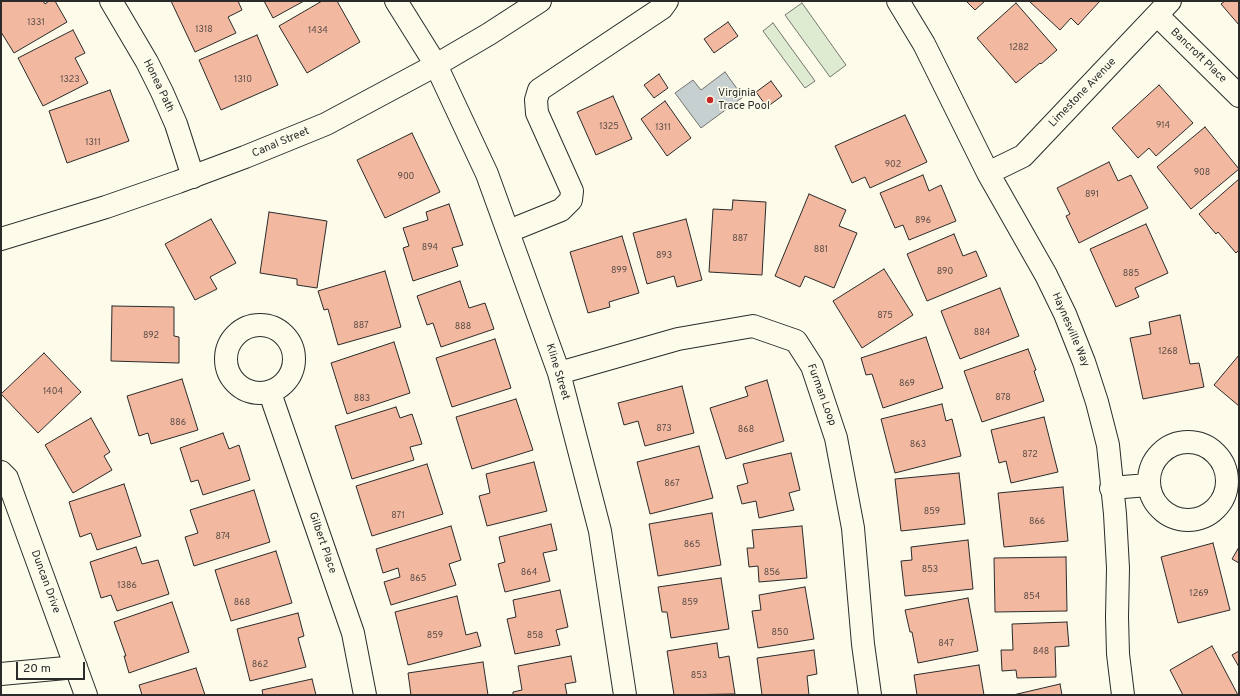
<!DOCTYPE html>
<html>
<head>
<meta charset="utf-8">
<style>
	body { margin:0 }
	#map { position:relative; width:1240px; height:696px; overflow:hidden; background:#fdfbea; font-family:Overpass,sans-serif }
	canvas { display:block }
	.frame { position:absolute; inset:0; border:2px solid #2b2b2b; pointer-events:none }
	.scale { position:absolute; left:16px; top:662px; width:69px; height:18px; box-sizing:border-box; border:2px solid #2b2b2b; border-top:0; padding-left:5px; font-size:12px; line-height:14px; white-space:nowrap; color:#2b2b2b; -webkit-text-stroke:3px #fdfbea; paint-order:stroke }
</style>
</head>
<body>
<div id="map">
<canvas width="1240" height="696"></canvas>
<div class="frame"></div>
<div class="scale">20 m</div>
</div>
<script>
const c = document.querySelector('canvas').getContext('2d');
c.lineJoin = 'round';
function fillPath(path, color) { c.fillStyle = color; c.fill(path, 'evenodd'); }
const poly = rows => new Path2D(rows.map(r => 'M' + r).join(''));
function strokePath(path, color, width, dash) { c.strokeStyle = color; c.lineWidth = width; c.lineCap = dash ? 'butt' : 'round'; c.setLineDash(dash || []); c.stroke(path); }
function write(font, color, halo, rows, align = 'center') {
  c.font = font + ' Overpass,sans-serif'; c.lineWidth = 3; c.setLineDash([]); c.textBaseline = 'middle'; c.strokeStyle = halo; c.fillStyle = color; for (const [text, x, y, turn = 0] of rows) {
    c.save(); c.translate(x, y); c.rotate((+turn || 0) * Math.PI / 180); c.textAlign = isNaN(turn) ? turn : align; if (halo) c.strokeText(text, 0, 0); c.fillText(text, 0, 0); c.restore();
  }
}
const green = poly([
	[802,3,846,65,830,77,785,15,802,3],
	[773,23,815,81,805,88,763,31,773,23]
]);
fillPath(green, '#deebd1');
strokePath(green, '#74746e', 1);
const water = poly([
	[725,72,743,97,701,128,675,93,693,80,701,90,725,72]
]);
fillPath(water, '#c7d0d0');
strokePath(water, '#74746e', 1);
const building = poly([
	[1,1,43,1,45,4,49,1,55,1,67,22,14,53,1,32,1,1],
	[171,1,238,1,242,10,228,17,236,33,195,52,171,1],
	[264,1,304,1,273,18,264,1],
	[322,1,337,1,360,42,307,73,279,26,322,1],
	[966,1,985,1,975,10,966,1],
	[1029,1,1100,1,1078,25,1071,18,1060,30,1029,1],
	[1225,1,1239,1,1239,25,1221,4,1225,1],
	[1016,3,1057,50,1041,64,1040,63,1016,83,977,38,1016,3],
	[728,22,738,36,714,53,704,39,728,22],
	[73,30,85,53,75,58,88,83,43,106,18,58,73,30],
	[257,35,278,85,221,110,199,60,257,35],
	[659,74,668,88,654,98,644,85,659,74],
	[771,81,782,96,767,107,756,92,771,81],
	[1159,85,1193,123,1156,156,1149,148,1138,158,1112,128,1159,85],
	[110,90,129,141,67,163,49,111,110,90],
	[613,96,632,139,596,155,577,112,613,96],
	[665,101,691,138,667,156,641,119,665,101],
	[905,115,927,162,870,188,865,177,852,183,835,146,905,115],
	[1205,127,1239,169,1191,209,1157,167,1205,127],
	[412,133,440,192,385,218,357,160,412,133],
	[1109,162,1118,181,1131,175,1148,208,1079,243,1066,216,1070,214,1057,188,1109,162],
	[923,175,929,191,941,185,956,221,909,240,903,225,895,228,880,193,923,175],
	[1239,179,1239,250,1236,253,1218,232,1216,234,1199,214,1239,179],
	[809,194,846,210,839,226,857,233,834,288,805,276,800,287,775,276,809,194],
	[733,200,766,202,762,275,709,272,713,209,732,210,733,200],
	[449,204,463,245,452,248,458,266,413,281,403,248,409,246,403,228,428,220,426,212,449,204],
	[269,212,327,221,317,288,297,285,297,279,260,273,269,212],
	[211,219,236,263,210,277,217,289,195,300,165,244,211,219],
	[686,219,702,280,677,287,674,276,647,284,633,233,686,219],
	[1146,224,1168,273,1135,288,1139,297,1116,307,1090,249,1146,224],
	[954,234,963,256,976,251,987,276,927,301,907,254,954,234],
	[622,236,639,293,609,302,610,307,588,313,570,252,622,236],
	[884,269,913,315,862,348,833,301,884,269],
	[385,271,401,327,338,345,328,309,324,310,318,291,385,271],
	[460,281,469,308,485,303,494,329,441,347,433,323,427,325,417,296,460,281],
	[1000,288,1019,336,960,359,941,311,1000,288],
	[112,306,174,307,174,336,179,337,179,363,111,361,112,306],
	[1180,315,1190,364,1199,363,1204,387,1143,399,1130,338,1151,334,1149,322,1180,315],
	[926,337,943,388,883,408,872,374,866,375,861,358,926,337],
	[495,339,511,388,452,407,436,358,495,339],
	[394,342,410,393,347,414,331,363,394,342],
	[1028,349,1036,370,1034,371,1044,401,982,422,964,371,1028,349],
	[44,353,81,392,38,433,1,394,44,353],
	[1239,355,1239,406,1214,385,1239,355],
	[182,379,198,430,151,444,148,433,139,436,127,396,182,379],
	[767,380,784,441,726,459,710,408,748,396,745,387,767,380],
	[682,386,694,433,645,446,638,421,624,425,618,403,682,386],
	[516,399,533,450,472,469,456,417,516,399],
	[942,404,946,421,952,419,961,456,895,473,881,419,942,404],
	[396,407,400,418,412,414,422,444,410,447,414,460,352,479,335,426,396,407],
	[1044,417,1058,472,1011,483,1006,461,999,463,991,430,1044,417],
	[91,418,110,452,104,456,112,470,73,493,45,445,91,418],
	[223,433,229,449,239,445,250,480,203,495,198,480,191,482,180,448,223,433],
	[699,446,713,498,650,514,637,462,699,446],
	[791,453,800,490,789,493,794,510,759,518,756,501,742,504,737,486,748,483,743,464,791,453],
	[534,462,547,511,487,526,479,496,490,493,486,474,534,462],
	[427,464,443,514,372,536,356,486,427,464],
	[959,473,965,524,901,531,895,479,959,473],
	[124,484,141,536,97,550,91,533,80,537,69,502,124,484],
	[1063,487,1068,541,1004,547,998,493,1063,487],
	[254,490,270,542,194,566,185,537,198,533,190,510,254,490],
	[712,513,721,565,658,576,649,524,712,513],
	[551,524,557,550,543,553,550,581,505,592,498,564,505,562,499,537,551,524],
	[451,526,461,560,449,564,456,585,391,605,384,582,400,577,398,568,383,573,376,549,451,526],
	[802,526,807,578,759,582,758,566,749,567,747,548,754,548,752,530,802,526],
	[968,540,973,589,905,596,901,561,912,560,911,547,968,540],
	[1213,543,1230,610,1178,623,1161,557,1213,543],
	[136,547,142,564,158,560,169,594,117,611,111,595,101,598,90,562,136,547],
	[1239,547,1239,563,1232,559,1239,547],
	[276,551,292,603,231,621,215,570,276,551],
	[1066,557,1067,611,995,612,994,558,1066,557],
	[721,578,729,629,671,638,667,612,662,612,658,587,721,578],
	[805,587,814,639,758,648,752,611,761,610,759,595,805,587],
	[560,590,568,627,556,630,560,645,515,654,507,619,516,617,513,600,560,590],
	[457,596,466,635,477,632,481,646,408,665,395,612,457,596],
	[968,598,978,651,918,663,912,632,910,632,905,610,968,598],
	[172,602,189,652,129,673,124,656,126,656,114,622,172,602],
	[298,613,304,636,298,638,306,667,250,681,237,629,298,613],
	[1067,622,1069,646,1055,647,1056,677,1017,678,1016,670,1002,671,1001,650,1013,650,1012,624,1067,622],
	[717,643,719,658,729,656,735,694,674,695,667,651,717,643],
	[1212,646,1238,695,1183,695,1170,670,1212,646],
	[814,650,817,674,807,676,809,695,762,695,757,658,814,650],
	[1239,651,1239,667,1232,655,1239,651],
	[571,656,576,682,565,684,567,695,513,695,513,692,522,690,518,666,571,656],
	[483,662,488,695,411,695,408,673,483,662],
	[979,665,984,695,917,695,914,675,979,665],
	[196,668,205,695,142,695,139,685,196,668],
	[312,679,316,695,263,695,262,690,312,679],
	[1060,684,1062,695,1013,695,1060,684]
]);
fillPath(building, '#f2b8a0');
strokePath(building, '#2b2b2b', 1);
const minor = poly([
	[111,1,147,62,162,92,176,124,193,177],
	[396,1,436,65,487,174,559,373,600,531,625,695],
	[898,1,924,44,988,173,1046,275,1065,314,1084,362,1097,402,1108,445,1115,514,1118,568,1117,617,1118,654,1123,695],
	[1157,15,1239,96],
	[988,173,1023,156,1170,1],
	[509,231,561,210,571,200,572,191,537,113,536,100,539,90,662,8,667,1],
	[1,239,106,207,178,182,245,157,326,124,436,65,489,34,540,1],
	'226 359a34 34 0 1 1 68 0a34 34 0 1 1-68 0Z',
	[559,373,678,339,753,326,796,341,812,366,836,438,853,528,863,644,870,695],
	[270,393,353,633,365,695],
	'1149 481a39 39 0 1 1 78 0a39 39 0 1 1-78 0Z',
	[1,472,7,478,86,695],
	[1111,488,1148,485],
	[1,674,76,667]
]);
strokePath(minor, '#2b2b2b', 24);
strokePath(minor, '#fdfbea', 22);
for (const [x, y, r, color] of [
	[710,100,4,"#c62828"]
]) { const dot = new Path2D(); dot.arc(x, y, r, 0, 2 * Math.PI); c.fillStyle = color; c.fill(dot); strokePath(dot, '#fdfbea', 1.5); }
write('9px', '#5d4e48', null, [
	["1331",36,23],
	["1318",204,30],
	["1434",318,31],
	["1282",1019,48],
	["1323",70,80],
	["1310",243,80],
	["914",1163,126],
	["1325",609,127],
	["1311",663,128],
	["1311",93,143],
	["902",893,165],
	["908",1202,173],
	["900",406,177],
	["891",1092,195],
	["896",923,221],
	["887",740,239],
	["894",430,248],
	["881",821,250],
	["893",664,256],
	["899",619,271],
	["890",945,272],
	["885",1131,274],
	["875",885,316],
	["887",361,326],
	["888",463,327],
	["884",982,333],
	["892",151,336],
	["1268",1168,352],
	["869",907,384],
	["1404",53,392],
	["878",1003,398],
	["883",362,399],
	["886",178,423],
	["873",664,429],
	["868",746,430],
	["863",918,445],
	["872",1030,455],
	["867",672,484],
	["859",932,512],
	["871",398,516],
	["866",1037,522],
	["874",223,537],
	["865",692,545],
	["853",930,570],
	["864",529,573],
	["856",772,573],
	["865",418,579],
	["1386",127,586],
	["1269",1199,594],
	["854",1032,597],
	["868",242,603],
	["859",690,603],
	["850",780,633],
	["859",435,636],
	["858",535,636],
	["847",946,644],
	["848",1041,652],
	["862",260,665],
	["853",699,676]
]);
write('11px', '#2b2b2b', '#fdfbea', [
	["Bancroft Place",1198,56,44],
	["Honea Path",158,86,64],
	["Limestone Avenue",1083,93,-46],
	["Canal Street",281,143,-23],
	["Haynesville Way",1070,330,67],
	["Kline Street",557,372,73],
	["Furman Loop",821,395,70],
	["Gilbert Place",322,543,71],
	["Duncan Drive",45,582,70]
]);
write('11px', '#2b2b2b', '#fdfbea', [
	["Virginia",718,94],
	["Trace Pool",718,107]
], 'left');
</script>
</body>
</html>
